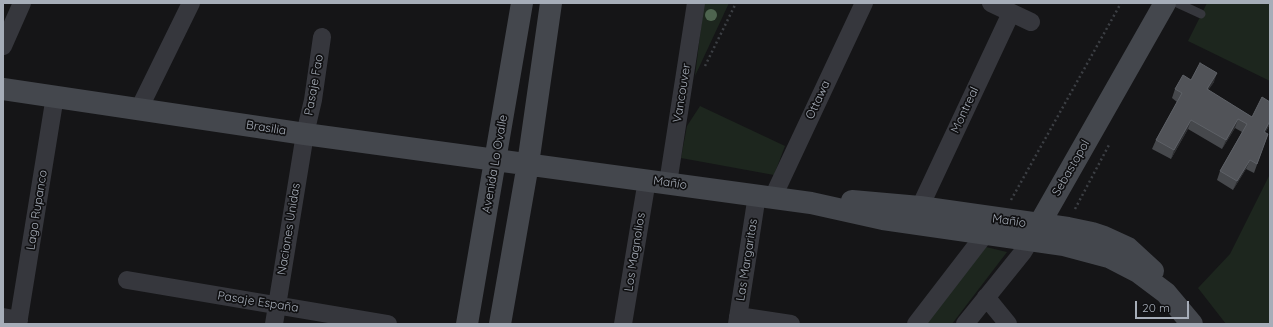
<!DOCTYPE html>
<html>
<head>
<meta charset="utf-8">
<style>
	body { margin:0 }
	#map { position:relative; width:1273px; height:327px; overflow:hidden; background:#151517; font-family:Quicksand,sans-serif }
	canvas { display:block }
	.frame { position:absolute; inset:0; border:4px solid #a6adb8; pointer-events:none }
	.scale { position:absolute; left:1135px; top:301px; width:54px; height:18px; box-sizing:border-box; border:2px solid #a6adb8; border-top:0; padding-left:5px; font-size:12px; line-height:14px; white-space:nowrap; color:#a6adb8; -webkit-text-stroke:3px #101012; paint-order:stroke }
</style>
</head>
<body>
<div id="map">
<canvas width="1273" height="327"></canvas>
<div class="frame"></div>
<div class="scale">20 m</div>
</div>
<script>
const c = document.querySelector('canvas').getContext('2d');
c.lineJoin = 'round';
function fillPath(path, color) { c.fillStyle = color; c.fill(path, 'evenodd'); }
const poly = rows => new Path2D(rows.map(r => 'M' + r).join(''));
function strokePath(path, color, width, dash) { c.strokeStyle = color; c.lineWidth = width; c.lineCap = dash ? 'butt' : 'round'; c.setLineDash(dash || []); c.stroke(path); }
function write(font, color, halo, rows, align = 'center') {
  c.font = font + ' Quicksand,sans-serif'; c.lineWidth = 3.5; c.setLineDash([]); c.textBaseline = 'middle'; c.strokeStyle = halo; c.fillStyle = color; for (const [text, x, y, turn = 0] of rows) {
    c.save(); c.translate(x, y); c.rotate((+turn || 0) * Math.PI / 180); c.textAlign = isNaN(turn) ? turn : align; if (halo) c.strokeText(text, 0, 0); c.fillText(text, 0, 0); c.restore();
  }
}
fillPath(poly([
	[704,3,729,3,695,76],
	[1207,3,1270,3,1270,81,1188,41],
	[700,106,785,146,774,175,681,158,687,126],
	[1270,174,1270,324,1226,324,1198,288,1230,254],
	[986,247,1007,252,952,324,925,324]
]), '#1d261e');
strokePath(poly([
	[705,66,736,3],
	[1011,200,1121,3],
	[1075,209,1110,143]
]), '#3c3f44', 2.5, [2, 3]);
strokePath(poly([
	[1177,3,1201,14]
]), '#36373d', 9);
strokePath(poly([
	[991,3,1031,22],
	[3,46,22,3],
	[139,109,191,3],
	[668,183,696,3],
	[773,197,864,3],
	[920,207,1011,13],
	[127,280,388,324],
	[986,297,1008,324],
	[738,316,791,324],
	[3,317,19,320],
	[18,324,55,96],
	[274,324,305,134,313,100,322,37],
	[623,324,647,180],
	[737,324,757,195],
	[916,324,986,233],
	[965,324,1023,252,1031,239]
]), '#36373d', 18);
strokePath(poly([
	[3,89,305,134,811,203,883,219,1064,245,1109,257,1138,272,1166,293,1192,324],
	[852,201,920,207,1068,228,1092,233,1104,237,1128,248,1153,271],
	[1032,237,1165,3],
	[467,324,522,3],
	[500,324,528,164,551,3]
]), '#44474d', 22);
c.fillStyle = '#4e644f';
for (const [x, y] of [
	[711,15]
]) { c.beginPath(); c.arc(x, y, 6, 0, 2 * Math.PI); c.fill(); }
fillPath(poly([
	[1191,80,1214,82,1208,90,1252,117,1270,102,1270,124,1265,133,1268,134,1254,173,1246,169,1233,190,1217,180,1220,171,1242,132,1235,128,1222,149,1188,129,1171,159,1152,149,1156,140,1177,102,1172,98,1175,89]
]), '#46484c');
fillPath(poly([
	[1217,73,1214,82,1203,98,1207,89],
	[1238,119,1235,128,1222,149,1226,140],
	[1191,120,1188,129,1171,159,1174,150],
	[1270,121,1270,124,1261,141,1264,132],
	[1250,160,1246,169,1233,190,1237,181]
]), '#2e2f32');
const building = poly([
	[1200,63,1217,73,1207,89,1252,117,1262,97,1270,102,1270,121,1264,132,1268,134,1257,164,1250,160,1237,181,1220,171,1247,124,1238,119,1226,140,1191,120,1174,150,1156,140,1182,93,1175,89,1183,75,1191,80,1200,63]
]);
fillPath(building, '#515358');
strokePath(building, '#5e6167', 1);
write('12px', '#a6adb8', '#101012', [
	["Pasaje Fao",314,85,-80],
	["Vancouver",682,93,-81],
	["Ottawa",818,100,-65],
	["Montreal",965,110,-65],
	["Brasilia",266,128,9],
	["Avenida Lo Ovalle",495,164,-80],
	["Sebastopol",1071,168,-60],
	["Mañío",670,183,8],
	["Lago Rupanco",37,210,-81],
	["Mañío",1009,221,8],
	["Naciones Unidas",289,229,-81],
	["Los Magnolios",635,252,-81],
	["Las Margaritas",747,260,-81],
	["Pasaje España",258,302,9]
]);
</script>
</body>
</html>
